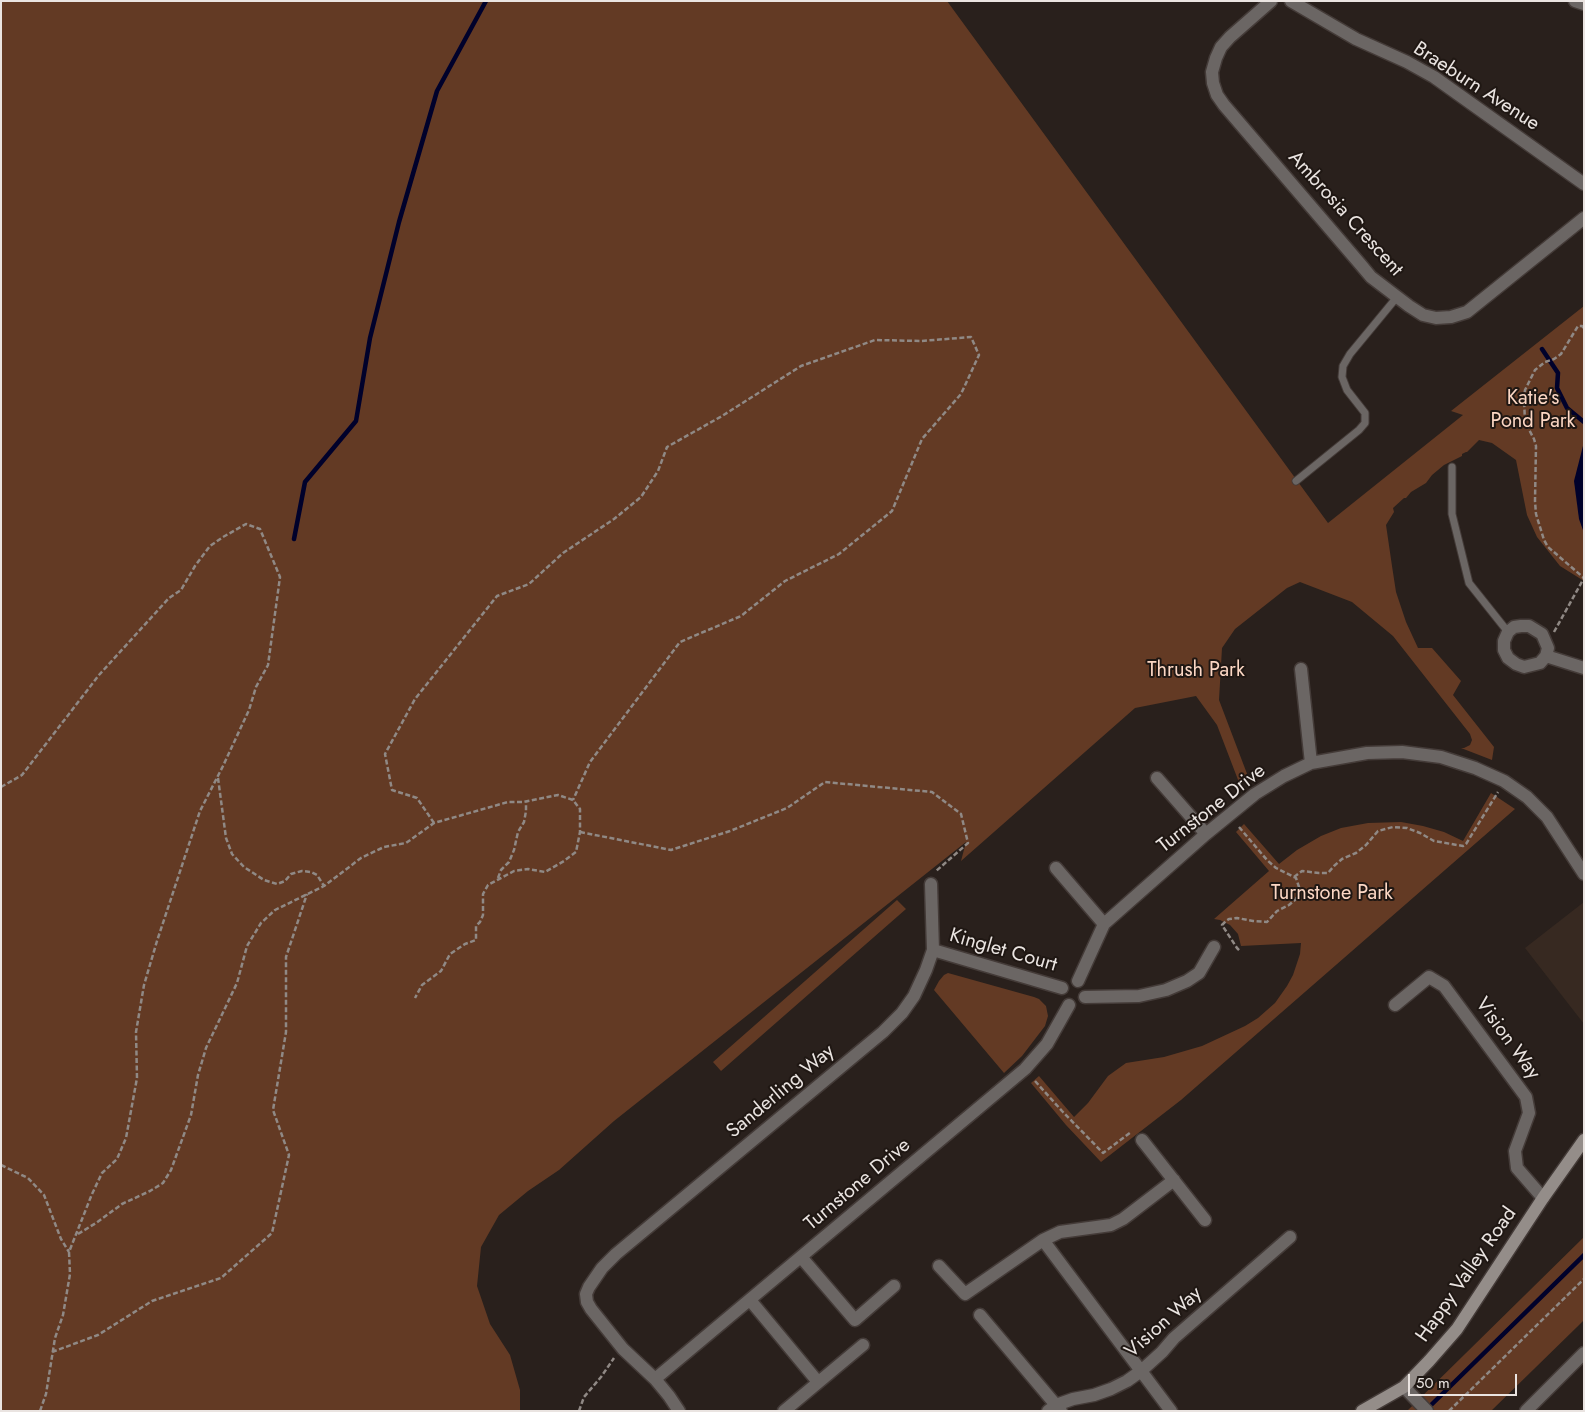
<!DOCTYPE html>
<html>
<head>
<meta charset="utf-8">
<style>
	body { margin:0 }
	#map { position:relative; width:1585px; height:1412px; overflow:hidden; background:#29201c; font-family:Jost,sans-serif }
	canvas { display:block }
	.frame { position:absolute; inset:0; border:2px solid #eae4e1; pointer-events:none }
	.scale { position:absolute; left:1408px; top:1374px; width:109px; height:22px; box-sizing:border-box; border:2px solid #eae4e1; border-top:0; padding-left:6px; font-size:15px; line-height:18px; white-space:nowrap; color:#eae4e1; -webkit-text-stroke:4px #1f1713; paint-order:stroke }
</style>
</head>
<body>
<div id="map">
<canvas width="1585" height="1412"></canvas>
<div class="frame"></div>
<div class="scale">50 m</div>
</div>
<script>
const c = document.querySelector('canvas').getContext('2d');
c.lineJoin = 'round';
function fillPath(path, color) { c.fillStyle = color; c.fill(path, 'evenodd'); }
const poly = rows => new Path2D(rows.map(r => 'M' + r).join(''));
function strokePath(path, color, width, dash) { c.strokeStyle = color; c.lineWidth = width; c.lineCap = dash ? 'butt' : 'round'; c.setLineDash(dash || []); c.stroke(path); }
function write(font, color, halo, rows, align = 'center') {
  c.font = font + ' Jost,sans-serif'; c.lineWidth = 4; c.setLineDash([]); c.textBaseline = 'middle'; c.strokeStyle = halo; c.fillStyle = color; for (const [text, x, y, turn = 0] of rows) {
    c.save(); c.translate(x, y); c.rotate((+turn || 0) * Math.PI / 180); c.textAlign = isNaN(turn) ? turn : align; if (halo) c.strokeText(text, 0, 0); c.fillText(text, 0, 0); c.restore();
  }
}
fillPath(poly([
	[1584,902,1584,1024,1525,948]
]), '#372921');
fillPath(poly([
	[1,1,947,1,1328,523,1463,415,1451,411,1584,306,1584,581,1560,566,1537,537,1527,515,1516,460,1492,443,1479,440,1467,452,1466,452,1462,454,1462,456,1444,465,1432,475,1426,483,1411,492,1406,498,1404,498,1393,508,1394,512,1386,525,1392,566,1396,592,1406,622,1418,648,1432,648,1461,681,1453,695,1494,747,1492,760,1461,748,1464,748,1470,745,1472,740,1470,734,1393,636,1352,602,1300,582,1287,588,1235,629,1222,648,1219,700,1249,779,1240,785,1217,725,1196,696,1135,708,961,861,966,842,614,1121,559,1170,528,1191,499,1215,481,1247,477,1286,490,1324,510,1355,520,1390,520,1411,1,1411],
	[1491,793,1515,809,1181,1100,1101,1162,1066,1125,1031,1083,1039,1076,1074,1117,1088,1103,1108,1076,1126,1063,1164,1057,1202,1046,1245,1026,1258,1018,1275,1003,1287,986,1293,975,1300,954,1301,943,1241,946,1238,934,1230,925,1220,920,1214,919,1269,871,1236,832,1244,824,1279,864,1297,850,1321,836,1341,828,1368,823,1401,822,1423,826,1444,832,1463,841],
	[897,900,906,909,721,1071,713,1062],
	[948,973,1034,997,1039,999,1046,1006,1048,1016,1045,1026,1022,1056,1004,1073,934,990,939,981,944,975],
	[1584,1237,1584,1320,1577,1327,1491,1411,1407,1411]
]), '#633a24');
fillPath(poly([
	[1584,442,1584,533,1579,519,1574,481]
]), '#00012b');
strokePath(poly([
	[1542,349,1558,373,1557,388,1567,408,1584,422],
	[294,539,305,482,356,421,370,338,399,222,437,91,486,1],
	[1428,1408,1584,1255]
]), '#00012b', 4.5);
const lane = poly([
	[1452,467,1452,514,1469,583,1508,632],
	[1296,481,1359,430,1365,423,1365,413,1347,390,1342,377,1343,366,1350,354,1397,297]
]);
const street = poly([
	[1271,1,1230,37,1221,47,1216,58,1212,72,1213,83,1217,95,1224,105,1361,265,1371,277,1409,306,1423,315,1436,318,1451,317,1467,312,1584,218],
	[1291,1,1356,39,1407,62,1434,77,1584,184],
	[1575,1,1584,4],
	[1521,626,1529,626,1542,634,1548,648,1546,656,1540,663,1524,667,1516,664,1508,658,1504,650,1504,641,1508,632,1514,627,1521,626],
	[1546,656,1584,668],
	[1301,669,1311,763],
	[1157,778,1206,834],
	[1056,868,1104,924],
	[933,950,1062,988],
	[1078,981,1104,924,1206,834,1255,794,1284,776,1311,763,1367,753,1402,752,1441,757,1475,768,1504,781,1527,797,1547,817,1584,874],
	[1085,997,1139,996,1166,990,1187,981,1199,973,1214,947],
	[1395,1005,1429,977,1444,986,1526,1097,1529,1113,1515,1151,1517,1168,1543,1198],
	[1142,1140,1205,1220],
	[1043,1240,1171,1411],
	[801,1257,855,1320,894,1286],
	[939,1266,965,1294,1043,1240,1060,1232,1111,1225,1123,1219,1174,1180],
	[750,1300,818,1382],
	[980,1315,1061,1411],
	[655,1379,1025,1069,1047,1044,1069,1005],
	[1404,1387,1427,1411],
	[679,1411,669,1396,655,1379,623,1349,591,1309,587,1302,586,1294,589,1287,602,1268,616,1254,883,1032,902,1013,914,996,926,970,933,950,931,884],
	[784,1411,863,1345],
	[1048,1411,1056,1405,1073,1399,1094,1395,1111,1389,1127,1381,1141,1371,1162,1352,1174,1338,1290,1237],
	[1526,1411,1584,1353]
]);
const secondary = poly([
	[1362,1411,1404,1387,1429,1361,1457,1329,1543,1198,1584,1140]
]);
strokePath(lane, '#443b38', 9);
strokePath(street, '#443b38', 15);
strokePath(secondary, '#443b38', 15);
strokePath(poly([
	[1584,328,1582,326,1578,326,1561,354,1554,359,1545,362,1535,370,1525,390,1524,399,1525,422,1534,439,1536,446,1535,501,1536,514,1544,540,1548,547,1584,578],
	[1554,632,1584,578],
	[218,778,226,838,232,854,244,867,264,880,277,884,285,881,291,874,302,871,311,872,317,875,324,886],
	[1,787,22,775,99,675,169,598,181,590,195,566,210,546,223,537,246,524,260,529,280,577,268,665,256,687,249,710,223,766,200,811,157,941,144,985,136,1032,137,1078,126,1138,117,1159,102,1173,92,1194,69,1252,70,1274,63,1315,55,1338,46,1394,40,1411],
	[434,823,417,798,392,790,385,754,415,699,497,596,529,584,563,553,614,519,641,497,658,471,667,447,722,416,801,366,875,340,921,341,971,337,979,355,961,394,922,439,892,511,839,554,785,581,741,616,680,642,590,762,573,800],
	[1239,827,1267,860,1276,868,1296,878,1299,887,1296,899,1289,905,1277,911,1267,922,1253,921,1237,918,1229,919,1226,921,1222,925,1237,948,1240,951],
	[580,832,671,850,730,831,787,808,825,782,932,792,961,814,968,843,935,872],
	[1294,877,1302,871,1319,873,1328,873,1334,866,1342,859,1356,853,1366,845,1378,831,1393,827,1407,828,1420,833,1434,841,1463,846,1466,844,1498,792],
	[498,878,501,870,509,862,514,850,518,832,524,822,526,811,526,801],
	[1035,1081,1062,1111,1103,1153,1131,1132],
	[1,1165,28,1178,44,1195,61,1239,69,1252],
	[78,1234,96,1223,122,1204,150,1191,163,1183,171,1170,191,1115,198,1075,206,1048,237,983,247,946,261,923,275,910,324,886,361,858,384,847,406,843,434,823,508,802,523,802,558,795,573,800,580,809,580,832,576,852,564,861,545,872,528,869,514,871,488,885,483,894,483,915,480,922,476,926,476,940,465,944,450,954,441,971,422,985,415,998],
	[52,1352,98,1335,152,1301,221,1278,272,1233,289,1155,273,1110,286,1032,286,957,307,894],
	[579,1411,584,1397,601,1377,614,1358],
	[1449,1411,1584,1279]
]), '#908985', 2.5, [5, 2.5]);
strokePath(lane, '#6b6664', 7);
strokePath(street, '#6b6664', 12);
strokePath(secondary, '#948d89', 12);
write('20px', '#eae4e1', '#1f1713', [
	["Braeburn Avenue",1476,87,33],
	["Ambrosia Crescent",1345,214,48],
	["Turnstone Drive",1212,809,-38],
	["Kinglet Court",1003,951,16],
	["Vision Way",1507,1039,54],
	["Sanderling Way",781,1092,-40],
	["Turnstone Drive",858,1185,-40],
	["Happy Valley Road",1467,1275,-55],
	["Vision Way",1164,1323,-42]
]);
write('20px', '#fcd7c4', '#1f1713', [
	["Katie's",1533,399],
	["Pond Park",1533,422],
	["Thrush Park",1196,671],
	["Turnstone Park",1332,894]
]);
</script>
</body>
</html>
